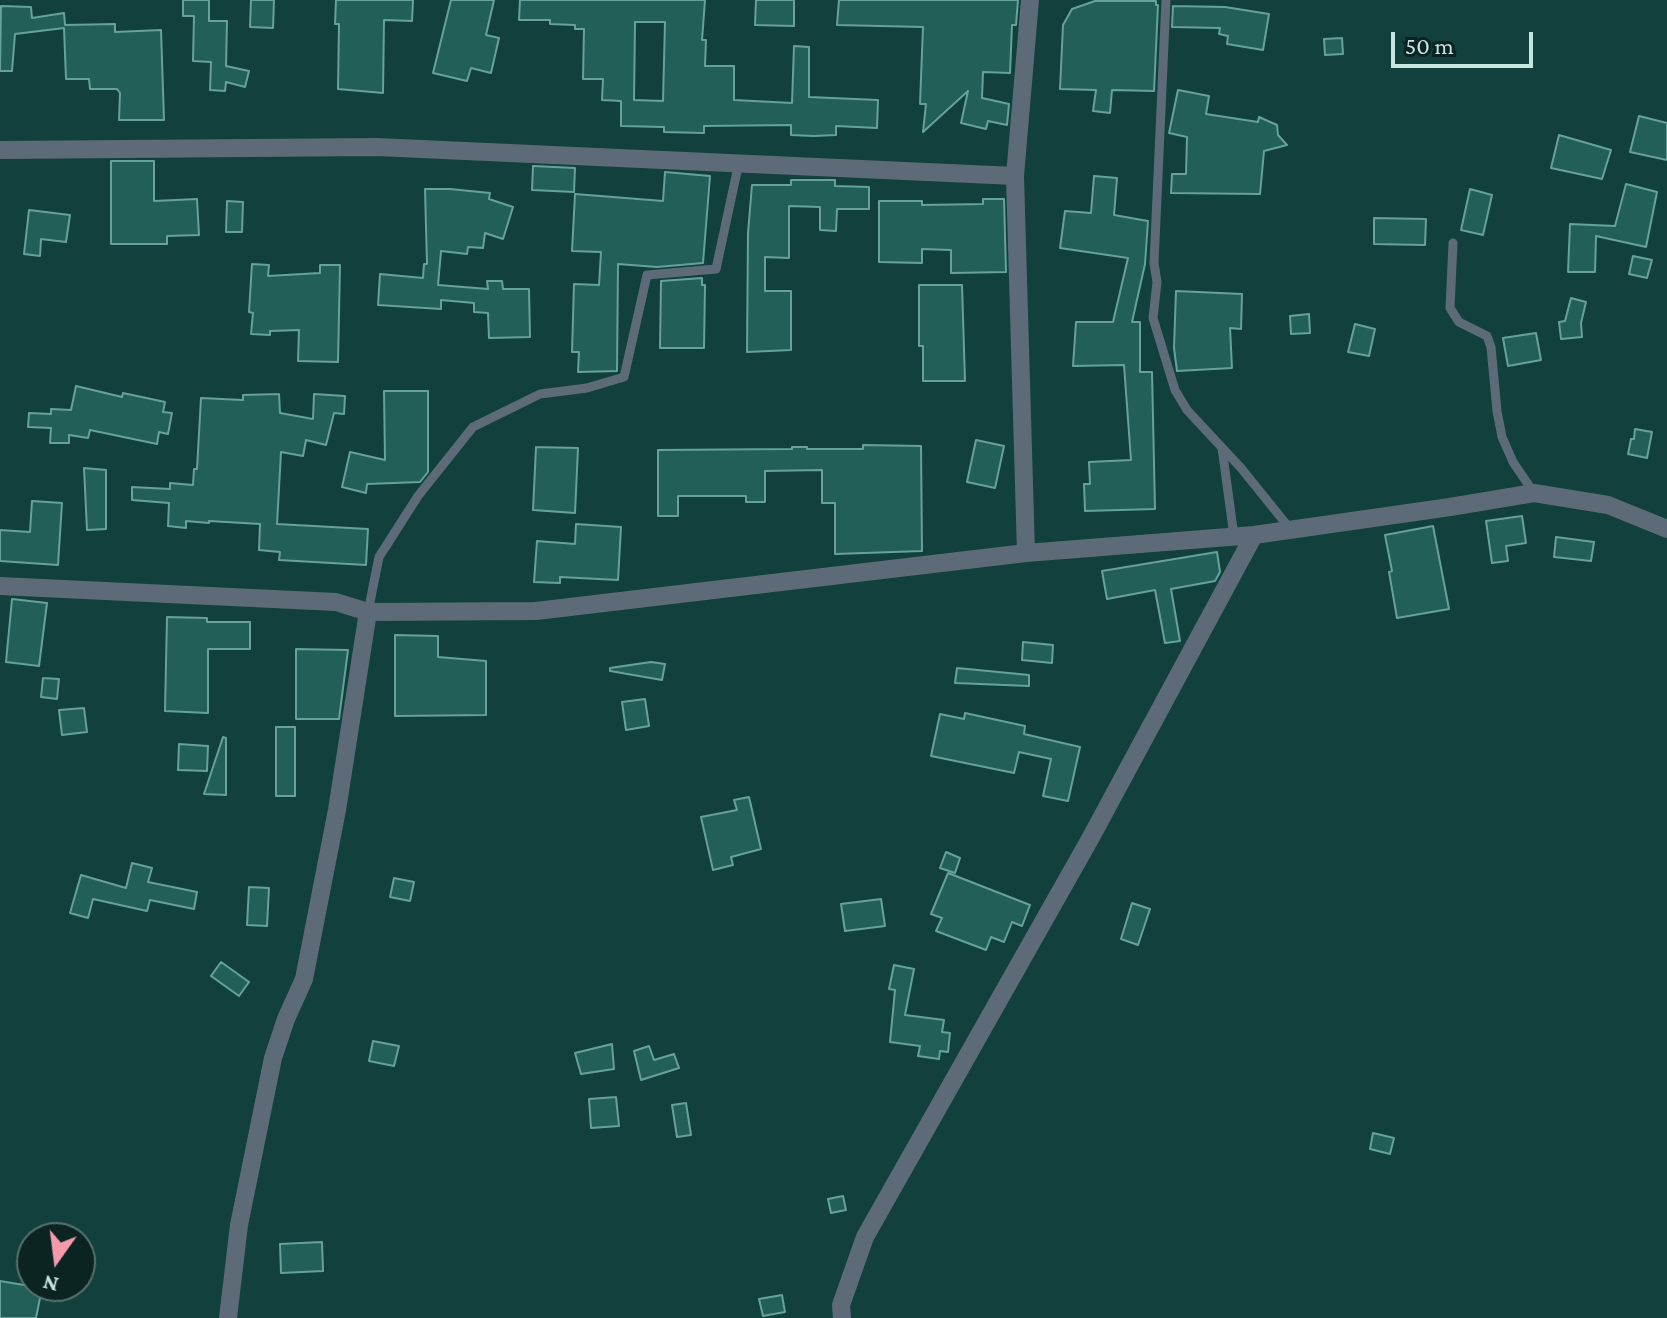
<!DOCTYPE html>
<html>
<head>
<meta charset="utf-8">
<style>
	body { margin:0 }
	#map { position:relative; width:1667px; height:1318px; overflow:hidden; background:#12413d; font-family:"Crimson Pro",serif }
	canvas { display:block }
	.north { position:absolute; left:16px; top:1222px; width:80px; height:80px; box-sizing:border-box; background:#0b2422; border:2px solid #56716e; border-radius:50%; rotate:194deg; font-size:22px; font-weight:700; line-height:32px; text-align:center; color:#c6e4e0 }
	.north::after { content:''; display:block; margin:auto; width:28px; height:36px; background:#f39aab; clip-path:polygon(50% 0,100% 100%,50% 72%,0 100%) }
	.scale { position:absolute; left:1391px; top:32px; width:142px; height:36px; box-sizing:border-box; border:4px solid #c6e4e0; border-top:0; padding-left:10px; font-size:24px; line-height:28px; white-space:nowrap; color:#c6e4e0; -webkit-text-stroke:6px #0b2422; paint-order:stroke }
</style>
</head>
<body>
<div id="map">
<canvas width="1667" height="1318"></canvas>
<div class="north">N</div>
<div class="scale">50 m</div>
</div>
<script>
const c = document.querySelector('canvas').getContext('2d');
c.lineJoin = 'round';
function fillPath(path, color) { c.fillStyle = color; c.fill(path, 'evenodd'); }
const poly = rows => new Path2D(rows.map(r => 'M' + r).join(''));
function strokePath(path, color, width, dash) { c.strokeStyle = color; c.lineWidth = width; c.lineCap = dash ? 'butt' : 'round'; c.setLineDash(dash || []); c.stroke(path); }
const building = poly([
	[183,0,209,0,209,21,227,21,226,66,249,71,245,87,226,82,225,91,210,90,211,62,193,61,194,16,183,16,183,0],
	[251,0,274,0,273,28,250,27,251,0],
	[336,0,413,0,412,21,384,20,383,93,338,89,339,24,335,24,336,0],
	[451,0,494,0,486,35,499,38,491,73,471,68,467,81,433,73,451,0],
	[520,0,705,0,702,40,706,40,705,66,734,66,734,100,792,103,794,46,809,47,809,97,878,100,877,128,836,126,836,135,814,136,791,135,791,125,704,126,704,133,664,132,664,127,621,126,621,101,602,100,603,79,583,79,584,29,575,29,575,25,550,24,550,20,519,20,520,0],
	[635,22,665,22,663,101,634,100,635,22],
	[756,0,794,0,794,26,755,25,756,0],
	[839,0,1018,0,1016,25,1012,25,1010,73,983,72,982,98,1009,104,1007,125,988,121,986,129,961,123,968,91,923,132,926,104,920,104,923,27,837,25,839,0],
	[1095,1,1156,1,1156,5,1158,5,1154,91,1112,90,1110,113,1093,111,1096,90,1060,89,1063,25,1072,9,1095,1],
	[1,6,31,7,32,18,64,13,65,25,115,24,115,32,161,30,164,120,119,120,120,93,117,89,90,89,89,79,66,79,64,28,15,34,12,71,0,71,1,6],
	[1173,6,1225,7,1269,14,1263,50,1227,44,1228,36,1219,34,1220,28,1172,27,1173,6],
	[1342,38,1343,54,1325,55,1324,39,1342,38],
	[1178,90,1209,96,1206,114,1258,122,1259,117,1277,125,1278,135,1287,145,1264,151,1260,194,1171,193,1172,174,1186,174,1187,137,1169,133,1178,90],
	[1639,116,1667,123,1667,160,1630,152,1639,116],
	[1559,135,1611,150,1602,179,1551,168,1559,135],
	[111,161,154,161,154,201,197,199,199,235,167,236,167,244,111,244,111,161],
	[533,166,575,168,574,192,532,190,533,166],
	[665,172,710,176,703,263,657,267,618,264,617,371,578,372,579,352,572,352,574,284,599,285,601,252,572,251,575,194,663,201,665,172],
	[1094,176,1117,178,1114,215,1148,221,1145,264,1132,322,1140,322,1140,372,1152,372,1155,509,1085,511,1084,484,1090,484,1089,462,1131,460,1124,365,1073,366,1076,322,1113,322,1128,258,1060,248,1065,211,1091,213,1094,176],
	[791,180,835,180,835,186,869,187,869,209,837,209,836,231,820,230,820,207,789,206,789,258,765,257,765,291,791,291,791,350,747,352,748,233,752,185,791,185,791,180],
	[1626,184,1657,192,1646,247,1596,236,1595,272,1568,272,1570,224,1615,226,1626,184],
	[425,189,450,189,490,193,489,199,513,207,503,239,485,233,483,248,468,247,467,254,441,251,438,285,488,289,487,281,502,281,503,289,529,289,530,337,489,338,488,313,474,312,474,303,441,300,441,309,378,305,380,274,423,278,424,264,427,264,425,189],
	[1470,189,1492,195,1483,235,1461,230,1470,189],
	[983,199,1004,199,1006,272,951,273,951,250,922,249,922,263,879,262,879,201,922,201,922,205,983,204,983,199],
	[227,201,243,202,242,232,226,232,227,201],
	[29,210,70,215,66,242,41,239,40,256,24,254,29,210],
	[1374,218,1426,219,1425,245,1374,244,1374,218],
	[1633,256,1652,260,1647,278,1629,274,1633,256],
	[252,264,269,265,268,276,320,273,320,265,340,265,338,362,298,361,299,330,270,331,270,335,251,334,253,313,249,312,252,264],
	[702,278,702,285,705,285,704,348,660,348,661,281,702,278],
	[919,285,962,285,965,381,923,381,923,346,919,346,919,285],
	[1176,291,1242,294,1241,329,1230,328,1232,368,1177,371,1174,348,1176,291],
	[1571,298,1586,302,1581,323,1582,337,1561,339,1559,322,1565,321,1571,298],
	[1309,314,1310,333,1291,334,1290,316,1309,314],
	[1355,324,1375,329,1369,356,1348,352,1355,324],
	[1536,333,1541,360,1508,366,1503,338,1536,333],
	[76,386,122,397,123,393,165,402,163,412,172,413,168,434,159,432,157,444,90,430,88,438,69,435,69,443,50,443,51,428,28,427,29,413,51,414,51,409,71,410,76,386],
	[384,391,428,391,428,472,420,482,367,484,366,493,342,487,350,452,385,460,384,391],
	[279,394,280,413,313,419,314,394,345,396,344,414,334,413,326,445,306,440,303,456,281,452,277,524,368,529,366,565,279,560,280,552,259,550,260,524,209,521,209,523,186,521,186,528,168,526,169,503,132,500,132,487,170,489,170,483,193,485,194,469,197,469,201,398,243,400,243,395,279,394],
	[1635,429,1652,432,1647,458,1628,454,1631,439,1634,439,1635,429],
	[976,440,1004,446,995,488,967,482,976,440],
	[863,445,921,446,922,551,835,554,835,503,822,503,822,470,765,471,765,502,746,502,746,496,678,496,678,516,658,516,658,450,792,449,792,447,807,447,807,449,863,449,863,445],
	[536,447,578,448,575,513,533,510,536,447],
	[84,468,106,470,106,529,87,530,84,468],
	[32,501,62,503,58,565,0,561,0,530,30,532,32,501],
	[1522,516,1526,543,1506,546,1508,561,1492,563,1486,521,1522,516],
	[576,524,621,527,618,580,560,577,560,583,534,582,537,541,575,544,576,524],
	[1433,526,1449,609,1397,618,1389,572,1392,571,1385,535,1433,526],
	[1556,537,1594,542,1591,561,1554,557,1556,537],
	[1217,552,1220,572,1215,581,1171,589,1180,641,1165,643,1155,590,1107,599,1102,571,1217,552],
	[12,599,47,603,39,666,6,662,12,599],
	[167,617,207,618,207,622,250,622,250,649,208,649,208,713,165,711,167,617],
	[395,635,438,636,438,657,486,661,486,715,395,716,395,635],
	[1023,642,1053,645,1052,663,1022,660,1023,642],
	[296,649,348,650,339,719,296,719,296,649],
	[651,662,665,664,662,680,610,671,610,668,651,662],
	[957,668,1029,675,1029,686,955,683,957,668],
	[43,678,59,679,57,699,41,697,43,678],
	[645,699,649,726,626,730,622,702,645,699],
	[84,708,87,732,62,735,59,710,84,708],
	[965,713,1025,726,1024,734,1080,747,1068,801,1043,796,1051,759,1019,752,1014,773,931,756,940,714,964,719,965,713],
	[276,727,295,727,295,796,276,796,276,727],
	[223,737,226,738,226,795,204,794,223,737],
	[179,744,208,746,207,771,178,770,179,744],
	[749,797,761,849,731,857,733,865,713,870,701,817,737,810,734,800,749,797],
	[946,852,960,858,955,873,940,868,946,852],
	[132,863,152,868,148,882,197,892,194,909,150,900,147,911,93,899,88,918,70,913,81,875,126,888,132,863],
	[948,873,1030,905,1022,926,1012,922,1004,942,991,937,986,950,936,931,942,918,931,914,948,873],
	[394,878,414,882,410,901,390,897,394,878],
	[249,887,269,888,267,926,247,925,249,887],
	[881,899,885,926,845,931,841,904,881,899],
	[1132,903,1150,909,1138,945,1121,939,1132,903],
	[221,962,249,982,239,996,211,976,221,962],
	[894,965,914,969,905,1015,944,1020,942,1032,950,1033,948,1052,940,1051,939,1059,918,1056,920,1046,890,1042,895,990,889,989,894,965],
	[373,1041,399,1046,394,1066,369,1061,373,1041],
	[612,1044,614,1069,581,1074,575,1053,612,1044],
	[649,1046,654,1060,674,1054,679,1068,641,1080,634,1051,649,1046],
	[616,1097,619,1126,591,1128,589,1099,616,1097],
	[686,1103,691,1135,677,1137,672,1105,686,1103],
	[1373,1133,1394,1138,1390,1154,1370,1149,1373,1133],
	[843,1196,846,1210,831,1213,828,1199,843,1196],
	[322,1242,323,1271,281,1273,280,1244,322,1242],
	[0,1281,42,1288,36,1318,0,1318,0,1281],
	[782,1295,785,1312,763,1316,759,1299,782,1295]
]);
fillPath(building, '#225f59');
strokePath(building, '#66a19b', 2);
strokePath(poly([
	[1166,0,1154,263,1157,282,1153,318,1175,390,1187,410,1241,468,1291,530],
	[1453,243,1450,308,1459,322,1487,336,1491,347,1497,411,1502,437,1513,462,1534,493],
	[1222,448,1234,536],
	[368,612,379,557,418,496,473,427,540,394,587,388,624,377,647,275,716,269,739,162]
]), '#5d6b79', 9);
strokePath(poly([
	[0,150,377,147,1015,176],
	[1026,553,1015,176,1030,0],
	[0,586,336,602,368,612,536,611,1026,553,1254,535,1450,507,1534,493,1608,505,1667,529],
	[228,1318,239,1225,273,1058,286,1019,304,979,337,810,368,612],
	[842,1318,841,1305,865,1237,1090,839,1254,535]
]), '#5d6b79', 18);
</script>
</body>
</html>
